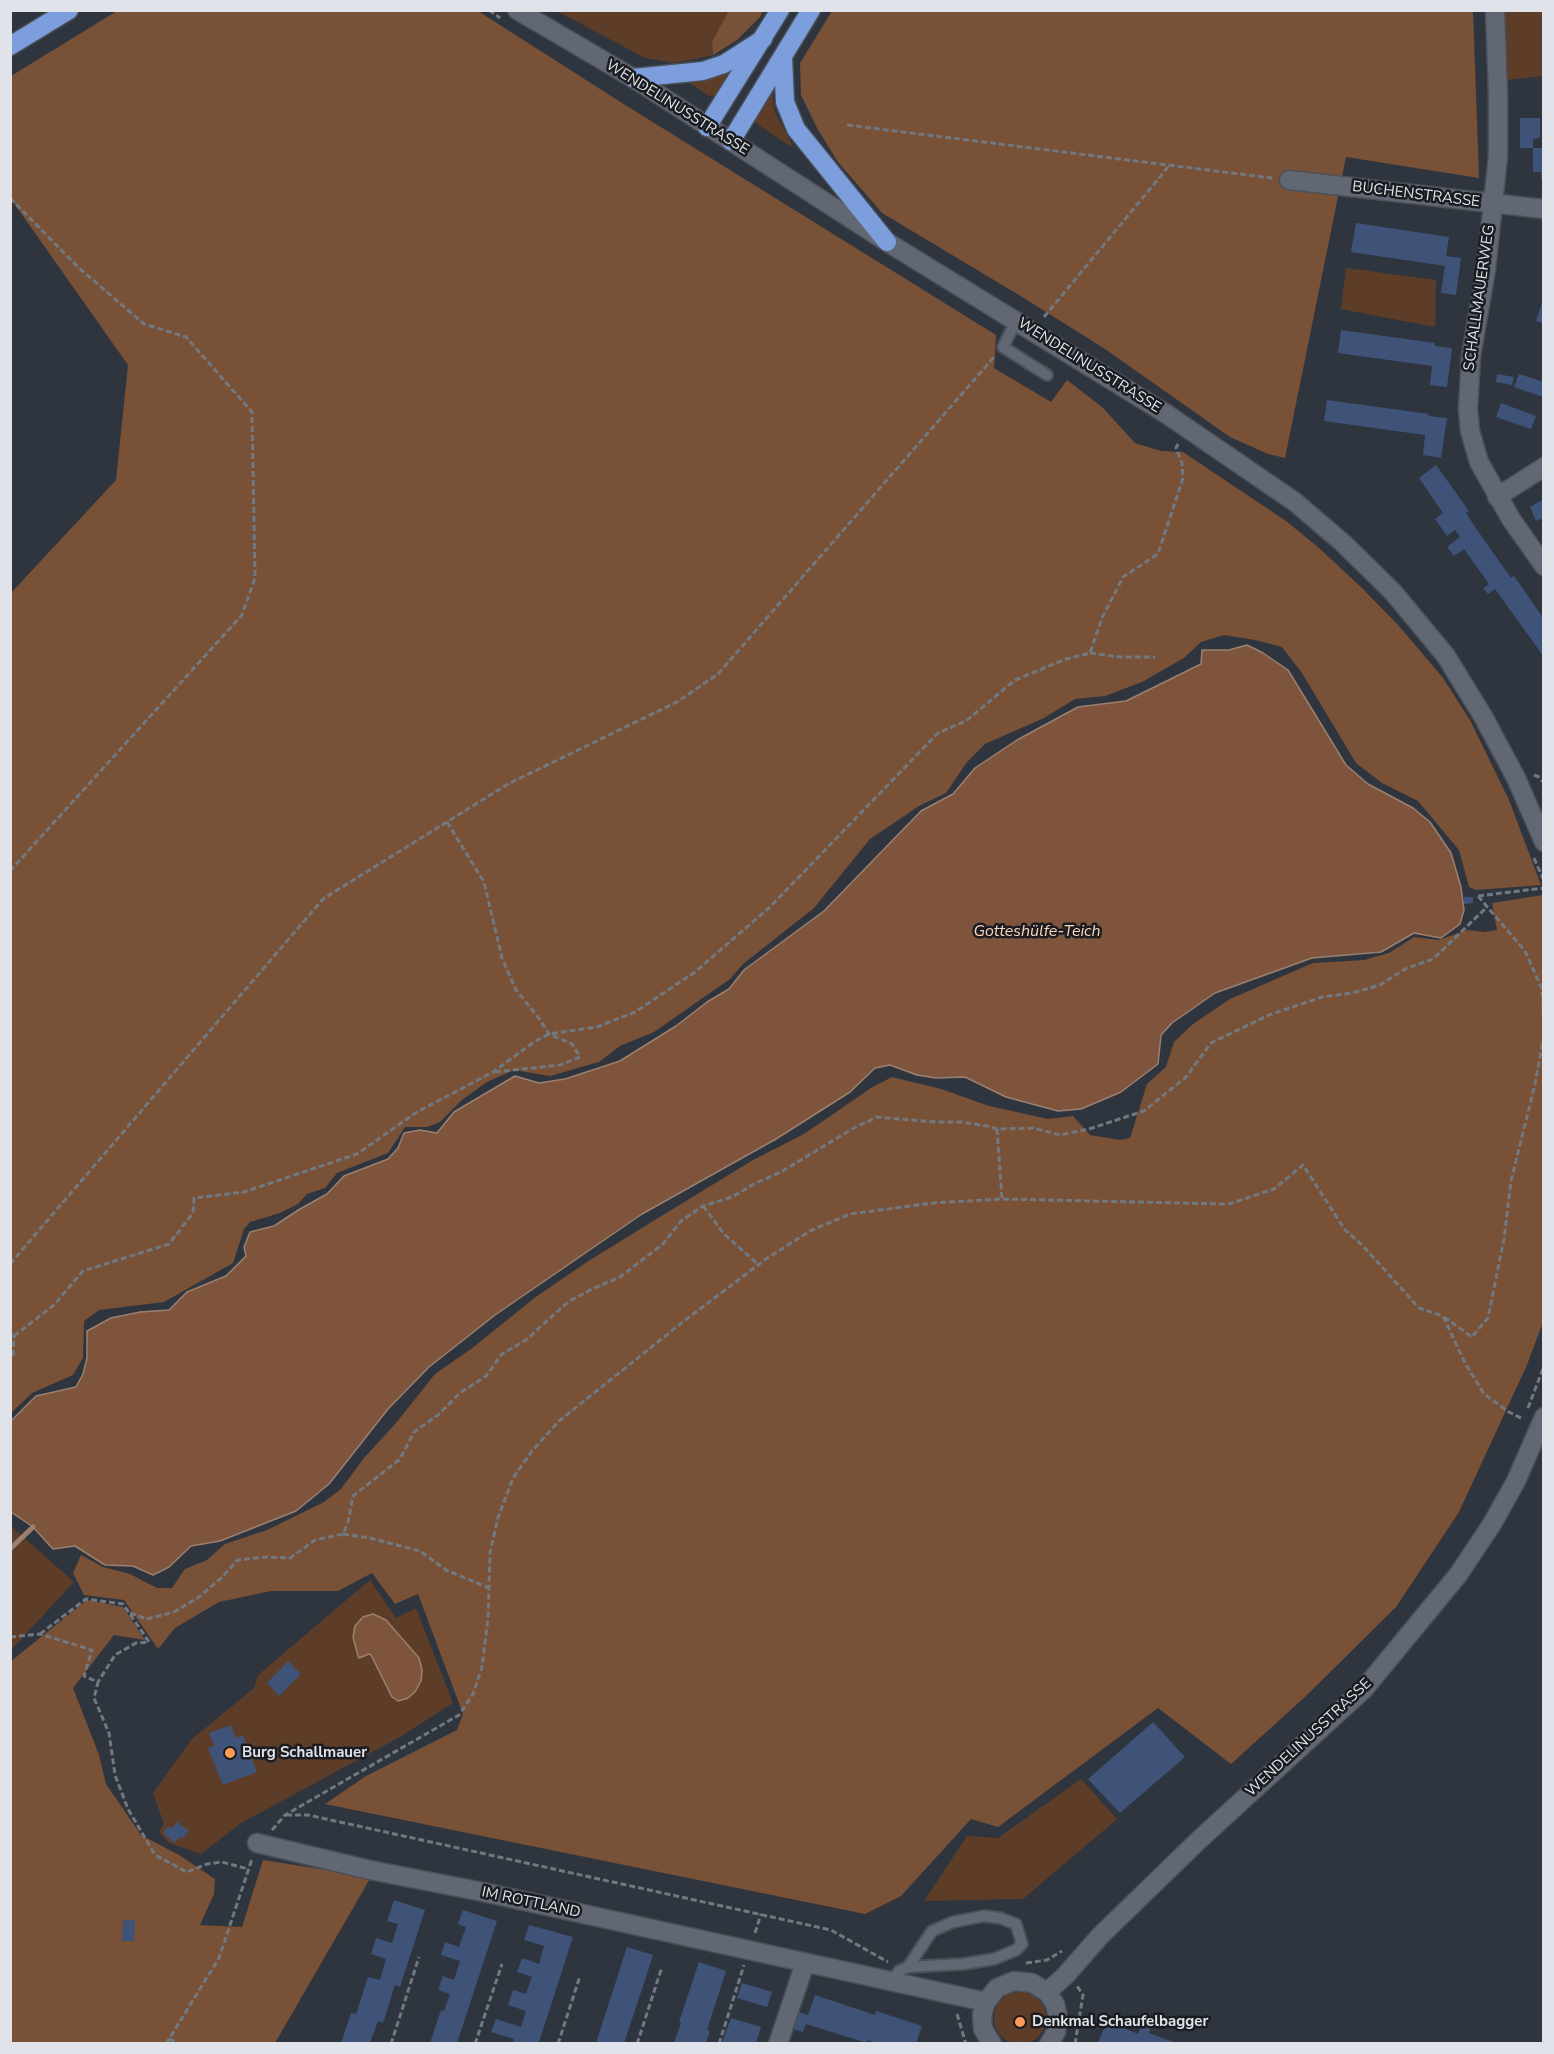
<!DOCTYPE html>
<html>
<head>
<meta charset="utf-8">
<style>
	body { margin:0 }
	#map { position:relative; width:1554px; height:2054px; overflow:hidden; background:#2f353f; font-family:"Nunito Sans",sans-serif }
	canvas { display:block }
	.frame { position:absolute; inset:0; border:12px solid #e0e4ea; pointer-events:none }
</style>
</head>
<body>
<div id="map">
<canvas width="1554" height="2054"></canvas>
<div class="frame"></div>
</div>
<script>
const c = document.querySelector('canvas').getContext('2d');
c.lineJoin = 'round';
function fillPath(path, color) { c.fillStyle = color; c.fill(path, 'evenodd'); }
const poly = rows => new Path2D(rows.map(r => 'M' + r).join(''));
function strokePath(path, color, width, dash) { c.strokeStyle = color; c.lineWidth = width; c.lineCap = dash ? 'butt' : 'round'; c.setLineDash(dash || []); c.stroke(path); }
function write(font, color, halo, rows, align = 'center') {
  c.font = font + ' "Nunito Sans",sans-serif'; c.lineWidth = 5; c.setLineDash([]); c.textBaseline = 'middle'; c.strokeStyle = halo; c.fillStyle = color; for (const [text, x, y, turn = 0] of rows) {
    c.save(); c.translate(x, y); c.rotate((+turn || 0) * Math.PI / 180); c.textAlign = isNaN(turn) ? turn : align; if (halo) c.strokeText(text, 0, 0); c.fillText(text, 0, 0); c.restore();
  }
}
fillPath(poly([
	[557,11,729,11,712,42,713,55,675,63,645,58],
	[1504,11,1543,11,1543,76,1506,80],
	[726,70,727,75,716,95,709,96,688,82],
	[768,93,772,93,775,113,792,144,791,147,753,121],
	[1346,268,1436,280,1435,327,1341,309],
	[11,1526,74,1582,11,1650],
	[370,1580,396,1618,416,1608,453,1703,400,1737,241,1823,201,1854,169,1843,159,1832,164,1824,153,1793,192,1739,254,1688,258,1675],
	[1081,1779,1117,1819,1023,1899,924,1901,967,1836,998,1838],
	'994 2018a26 26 0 1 1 52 0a26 26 0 1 1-52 0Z'
]), '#5d3d28');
fillPath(poly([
	[729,10,763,11,760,17,737,40,713,55,712,42],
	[117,11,478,11,622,103,996,335,994,368,1051,402,1067,380,1102,407,1135,443,1161,451,1183,452,1286,521,1319,548,1362,588,1399,626,1443,678,1470,720,1509,800,1541,885,1476,890,1469,887,1459,850,1418,801,1382,783,1356,763,1302,673,1282,647,1255,640,1224,635,1201,642,1184,658,1142,682,1105,696,1075,699,1044,718,985,744,967,762,946,793,919,806,870,839,814,908,743,964,730,979,654,1032,620,1046,599,1062,550,1076,514,1070,487,1082,462,1100,440,1122,427,1127,405,1127,388,1153,337,1173,325,1188,307,1194,298,1204,280,1213,250,1222,244,1229,233,1263,164,1302,99,1310,84,1321,83,1358,73,1375,32,1393,11,1413,11,593,116,480,128,365,11,199,11,76],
	[832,11,1473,11,1479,178,1346,157,1285,458,1268,454,1230,437,1105,349,1019,295,882,213,838,162,817,128,801,95,800,63],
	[1543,895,1543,1322,1527,1365,1459,1512,1396,1607,1306,1696,1231,1764,1158,1708,998,1827,971,1819,901,1896,865,1914,325,1804,366,1776,457,1730,463,1714,418,1594,395,1604,372,1573,338,1591,271,1591,219,1602,175,1628,158,1649,124,1600,84,1595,73,1573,81,1555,103,1567,130,1574,157,1588,172,1588,185,1569,207,1560,225,1544,267,1530,324,1502,341,1489,364,1458,396,1423,435,1374,471,1349,537,1296,587,1262,650,1223,753,1160,804,1134,871,1088,892,1077,941,1089,989,1106,1048,1119,1073,1116,1090,1135,1120,1140,1130,1138,1147,1084,1166,1067,1174,1042,1193,1024,1230,999,1313,963,1364,960,1389,953,1414,937,1439,940,1467,930,1484,932,1497,930,1492,903],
	[87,1600,123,1607,145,1640,114,1635,73,1688,99,1755,106,1784,141,1835,179,1855,215,1879,214,1894,200,1925,242,1927,263,1860,371,1877,275,2043,11,2043,10,1662]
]), '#795137');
const water = poly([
	[1247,645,1263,653,1288,670,1346,765,1368,784,1413,808,1430,822,1451,853,1461,887,1464,910,1460,924,1441,938,1414,933,1381,952,1312,958,1215,993,1172,1023,1161,1035,1158,1064,1121,1092,1081,1109,1058,1111,1006,1097,965,1077,936,1078,917,1075,890,1065,875,1068,850,1092,776,1139,642,1214,495,1315,429,1367,388,1409,329,1484,296,1511,220,1541,191,1546,169,1567,153,1575,133,1566,105,1565,75,1546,53,1549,33,1527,11,1512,11,1421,36,1396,76,1387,83,1374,87,1358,87,1331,111,1318,140,1312,169,1310,187,1292,226,1276,246,1256,244,1247,250,1232,274,1226,300,1209,327,1194,344,1176,388,1159,398,1148,404,1133,420,1130,437,1133,454,1112,515,1076,539,1083,565,1079,620,1061,676,1026,707,1002,729,989,744,970,824,911,921,811,953,794,975,768,1017,740,1078,707,1126,701,1201,664,1202,650,1229,650,1247,645],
	[373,1614,386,1620,419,1658,422,1670,421,1681,415,1692,408,1698,398,1701,392,1697,371,1655,369,1654,359,1658,358,1656,353,1637,355,1626,363,1617,373,1614]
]);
fillPath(water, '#7e553c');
strokePath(water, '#9b8070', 1.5);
strokePath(poly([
	[10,1549,33,1527]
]), '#9b8070', 5);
fillPath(poly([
	[1520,118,1540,118,1540,137,1533,140,1533,148,1520,148],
	[1533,148,1544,148,1544,179,1541,179,1541,172,1533,172],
	[1356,223,1449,237,1446,256,1461,258,1456,295,1441,293,1445,266,1351,252],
	[1543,300,1544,300,1544,323,1536,321],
	[1341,330,1435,343,1435,346,1452,348,1447,387,1430,385,1432,366,1338,353],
	[1497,374,1514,377,1512,385,1496,382],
	[1519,374,1544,382,1543,397,1514,387],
	[1327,400,1429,414,1428,416,1447,418,1441,458,1423,455,1425,435,1324,421],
	[1501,403,1536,416,1531,429,1496,417],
	[1436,465,1469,511,1466,513,1475,527,1511,578,1514,576,1544,619,1544,657,1495,589,1488,594,1483,588,1489,584,1464,549,1454,556,1447,547,1460,537,1455,530,1447,536,1435,519,1443,513,1419,478],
	[1544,499,1544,518,1536,521,1530,507],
	[1464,897,1473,897,1473,903,1464,904],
	[288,1661,301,1674,279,1696,267,1683],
	[1153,1722,1185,1757,1120,1813,1088,1779],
	[231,1725,236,1738,243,1735,257,1772,223,1785,208,1748,214,1746,209,1733],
	[177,1822,189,1831,182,1839,180,1837,174,1843,163,1832,169,1826,172,1829],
	[394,1900,425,1910,400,1987,395,1985,383,2023,378,2021,370,2043,341,2043,351,2013,356,2014,368,1977,380,1980,386,1959,371,1954,376,1938,392,1943,398,1924,387,1921],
	[463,1910,497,1921,457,2043,430,2043,441,2010,444,2011,450,1994,438,1990,443,1976,454,1980,460,1961,441,1955,445,1942,459,1947,466,1927,458,1924],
	[123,1920,135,1920,134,1941,122,1941],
	[529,1925,573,1937,539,2042,537,2043,513,2043,514,2039,491,2032,496,2019,521,2027,526,2011,508,2005,513,1990,526,1994,532,1977,517,1972,522,1958,539,1964,544,1946,524,1940],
	[627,1947,653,1955,647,1974,624,2043,596,2043],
	[699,1962,726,1971,707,2030,710,2031,706,2043,674,2043,681,2023,679,2022],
	[742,1983,772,1992,767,2007,737,1998],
	[815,1995,875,2015,876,2011,922,2026,916,2043,878,2043,867,2040,867,2043,806,2024,803,2032,793,2029,799,2012,808,2015],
	[731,2018,761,2027,756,2043,722,2043],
	[1107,2021,1138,2034,1143,2022,1152,2025,1149,2033,1176,2043,1098,2043]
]), '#3f5378');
const lane = poly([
	[1016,321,1003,347,1047,375],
	[892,1981,899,1971,908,1967,932,1931,953,1922,984,1916,1000,1918,1016,1924,1022,1944,1016,1950,994,1959,963,1964,908,1967]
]);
const street = poly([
	[1495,10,1498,94,1498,156,1486,270,1471,356,1468,409,1470,431,1479,462,1511,519,1544,566],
	[1289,180,1544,209],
	[1497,497,1544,467],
	[257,1843,370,1870,483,1892,986,2002],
	[778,2044,805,1963]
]);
const secondary = poly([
	[517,10,633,78,887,242,1165,413,1295,502,1343,543,1393,592,1446,656,1484,718,1516,778,1544,842],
	[1047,1992,1065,1976,1100,1936,1200,1839,1364,1689,1458,1575,1492,1524,1516,1481,1544,1417],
	[992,2044,983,2029,982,2015,986,2002,997,1988,1014,1981,1032,1983,1047,1992,1055,2004,1058,2018,1056,2032,1049,2044]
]);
const highway = poly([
	[10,46,69,10],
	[783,56,785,102,796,129,887,242],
	[633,78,703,71,724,64,763,39],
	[707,127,780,10],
	[731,141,811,10]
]);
strokePath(lane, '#4b5058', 14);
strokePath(street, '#4b5058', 21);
strokePath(secondary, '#4b5058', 21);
strokePath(highway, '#4b5058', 21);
strokePath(poly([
	[489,10,500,18],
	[847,125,1272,178],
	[10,198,79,268,144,324,186,337,252,412,255,578,242,615,10,871],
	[1044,317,1169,166],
	[1090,653,1120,657,1155,657],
	[1534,775,1539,777,1544,783],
	[447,822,484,882,502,958,516,990,538,1017,549,1034,572,1044,580,1057,560,1065,495,1072],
	[1534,858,1544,881],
	[1478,896,1525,951,1542,989,1544,1031],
	[1478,896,1544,888],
	[997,1129,1002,1199],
	[703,1206,724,1234,759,1265],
	[10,1264,323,899,508,784,677,702,718,674,994,357],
	[1444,1317,1472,1337,1488,1318,1504,1239,1511,1181,1535,1084,1544,1035],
	[10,1335,14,1336,13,1355,10,1359],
	[14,1336,54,1305,83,1271,169,1244,193,1213,194,1198,244,1192,357,1154,417,1112,493,1072,534,1042,549,1034,597,1027,635,1012,695,972,770,907,938,733,966,721,1015,680,1066,659,1090,653,1102,618,1123,577,1158,554,1183,478,1182,463,1176,448,1178,444],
	[1528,1408,1544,1366],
	[343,1534,370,1538,420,1551,446,1570,489,1588],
	[130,1613,147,1619,174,1612,199,1597,220,1579,238,1560,265,1557,290,1558,315,1540,343,1534,348,1522,353,1496,400,1459,414,1432,438,1415,460,1393,486,1376,502,1354,526,1340,568,1302,592,1289,620,1277,663,1244,681,1221,703,1206,732,1197,754,1184,781,1172,852,1129,877,1117,935,1122,961,1122,987,1126,997,1129,1033,1128,1060,1135,1089,1129,1144,1111,1186,1077,1211,1043,1269,1015,1322,997,1352,993,1380,985,1405,969,1433,959,1487,907],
	[40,1634,86,1599,123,1604,149,1642,136,1643,115,1655,98,1682],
	[10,1637,40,1634,92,1650,84,1676,98,1682,94,1698,109,1733,115,1775,128,1809,155,1855,187,1872,207,1864,222,1862,248,1869],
	[286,1815,308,1815,831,1930,888,1962],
	[272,1830,285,1815,459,1715,473,1694,482,1667,488,1619,490,1553,498,1518,513,1478,532,1451,559,1421,684,1321,766,1259,810,1231,850,1214,933,1203,1002,1199,1229,1204,1274,1189,1303,1165,1345,1230,1363,1246,1419,1308,1443,1316,1465,1363,1484,1394,1509,1412,1523,1419],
	[755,1933,761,1914],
	[1026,1963,1047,1960,1062,1951],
	[957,2014,966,2044],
	[169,2039,180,2044],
	[166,2044,219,1958,252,1859],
	[391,2044,419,1957],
	[475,2044,502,1964],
	[558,2044,580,1976],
	[637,2044,662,1967],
	[719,2044,744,1965],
	[1075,2044,1083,1995,1077,1986]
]), '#727880', 3, [6, 3]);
strokePath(lane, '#626873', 10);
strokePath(street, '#626873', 18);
strokePath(secondary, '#626873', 18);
strokePath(highway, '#7d9edc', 18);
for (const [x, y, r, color] of [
	[230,1753,6,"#fe9b58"],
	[1020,2022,6,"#fe9b58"]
]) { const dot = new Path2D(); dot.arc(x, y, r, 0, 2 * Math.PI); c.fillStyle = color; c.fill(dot); strokePath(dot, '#1a1c21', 2); }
write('15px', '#e0e4ea', '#1a1c21', [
	["WENDELINUSSTRASSE",677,108,32],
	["BUCHENSTRASSE",1416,195,7],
	["SCHALLMAUERWEG",1480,298,-82],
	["WENDELINUSSTRASSE",1089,366,32],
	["WENDELINUSSTRASSE",1309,1738,-43],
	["IM ROTTLAND",531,1903,12]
]);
write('bold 15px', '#e0e4ea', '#1a1c21', [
	["Burg Schallmauer",242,1753],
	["Denkmal Schaufelbagger",1032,2022]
], 'left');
write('italic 16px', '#fdd4ba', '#1a1c21', [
	["Gotteshülfe-Teich",1037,932]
]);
</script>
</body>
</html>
